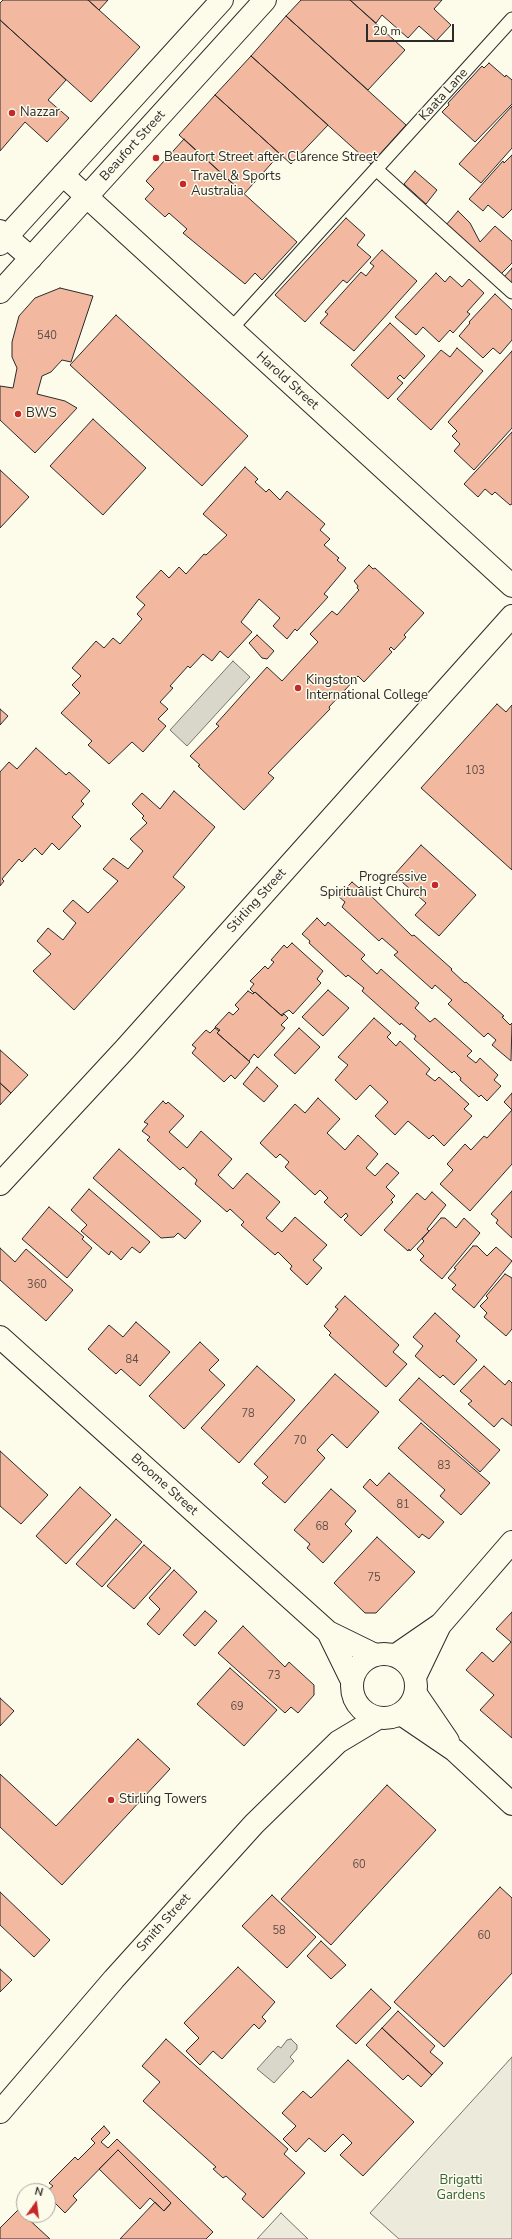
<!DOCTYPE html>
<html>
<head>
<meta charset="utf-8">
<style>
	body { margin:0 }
	#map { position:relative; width:512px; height:2239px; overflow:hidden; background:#fdfbea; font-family:"Nunito Sans",sans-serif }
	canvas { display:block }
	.north { position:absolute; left:16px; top:2183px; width:40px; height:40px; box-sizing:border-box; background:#fdfbea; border:1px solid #a9a89e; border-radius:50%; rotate:14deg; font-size:11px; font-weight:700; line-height:16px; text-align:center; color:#2b2b2b }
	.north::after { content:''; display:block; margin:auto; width:14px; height:18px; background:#c62828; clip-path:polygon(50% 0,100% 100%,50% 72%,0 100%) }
	.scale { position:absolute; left:366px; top:24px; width:88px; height:18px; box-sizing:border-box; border:2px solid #2b2b2b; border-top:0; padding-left:5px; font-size:12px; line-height:14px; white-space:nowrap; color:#2b2b2b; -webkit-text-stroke:3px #fdfbea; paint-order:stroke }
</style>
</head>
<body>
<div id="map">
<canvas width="512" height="2239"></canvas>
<div class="north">N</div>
<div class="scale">20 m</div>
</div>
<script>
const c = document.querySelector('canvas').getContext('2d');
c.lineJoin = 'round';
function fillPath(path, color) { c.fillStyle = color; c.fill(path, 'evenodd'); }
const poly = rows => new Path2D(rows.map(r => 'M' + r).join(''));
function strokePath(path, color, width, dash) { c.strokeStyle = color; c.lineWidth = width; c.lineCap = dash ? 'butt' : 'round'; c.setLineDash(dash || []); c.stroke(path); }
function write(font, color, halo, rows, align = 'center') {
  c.font = font + ' "Nunito Sans",sans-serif'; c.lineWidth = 3; c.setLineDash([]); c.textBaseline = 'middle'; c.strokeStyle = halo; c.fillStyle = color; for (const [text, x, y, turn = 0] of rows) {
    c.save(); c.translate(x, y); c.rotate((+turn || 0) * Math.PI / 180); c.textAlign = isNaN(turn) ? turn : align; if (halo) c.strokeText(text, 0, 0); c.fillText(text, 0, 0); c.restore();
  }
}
const green = poly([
	[512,2057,512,2239,399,2239,370,2213,512,2057],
	[281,2213,308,2239,257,2239,281,2213]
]);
fillPath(green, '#ecebdb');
strokePath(green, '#74746e', 1);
const water = poly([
	[233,661,250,677,187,746,170,730,233,661],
	[291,2039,297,2045,297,2049,290,2057,294,2061,274,2083,257,2069,278,2046,281,2048,287,2040,291,2039]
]);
fillPath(water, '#d8d7c9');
strokePath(water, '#74746e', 1);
const building = poly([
	[3,0,88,0,140,47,91,102,0,20,0,3,3,0],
	[88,0,108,0,99,10,88,0],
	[301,0,350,0,405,50,368,90,286,16,301,0],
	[350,0,442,0,434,9,451,25,436,41,419,26,408,38,382,15,376,23,350,0],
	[286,16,406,125,371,164,251,56,286,16],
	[0,20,66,80,48,100,69,118,47,142,25,122,0,151,0,20],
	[251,56,328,125,291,164,215,95,251,56],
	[489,63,505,77,506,75,512,80,512,104,475,142,442,112,449,105,448,103,482,66,484,68,489,63],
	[215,95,280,154,244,194,179,135,215,95],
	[512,106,512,148,481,183,459,164,512,106],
	[184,139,297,242,262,280,255,273,245,284,183,233,187,229,169,213,165,217,145,199,154,189,146,181,184,139],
	[512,155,512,209,503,218,488,205,483,211,469,199,503,161,504,163,512,155],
	[415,171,437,190,426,204,404,184,415,171],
	[458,211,470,223,480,242,495,226,512,241,512,263,500,275,446,225,458,211],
	[346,218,365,235,357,245,371,257,347,283,343,280,305,322,275,295,346,218],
	[382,250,417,281,354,351,320,323,328,314,325,312,361,272,366,276,374,266,370,263,382,250],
	[512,268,512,284,504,277,512,268],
	[436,273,445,282,450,276,462,287,469,279,484,293,467,312,470,314,453,333,450,330,439,342,423,327,416,335,395,317,436,273],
	[60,288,93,296,71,362,62,360,51,372,42,376,37,394,65,401,77,408,35,453,0,420,0,386,13,388,17,368,12,357,12,342,19,316,35,298,60,288],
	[495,294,512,310,512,340,500,354,493,348,483,358,459,336,470,323,469,322,495,294],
	[116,315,248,436,202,486,70,365,116,315],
	[390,323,425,356,404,379,400,375,397,378,403,383,388,399,351,365,390,323],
	[457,348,483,371,431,430,397,399,441,350,450,357,457,348],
	[512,351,512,428,474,470,454,451,460,444,452,436,457,431,448,422,512,351],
	[93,419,146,468,103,515,50,466,93,419],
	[512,432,512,504,510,505,495,492,492,495,485,489,478,497,464,484,512,432],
	[245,467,258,479,255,482,266,492,269,489,280,500,287,491,325,524,320,530,330,539,324,545,339,558,337,560,346,568,324,594,328,597,297,631,295,629,287,639,273,626,280,618,259,599,241,622,252,632,228,658,220,651,212,661,203,654,190,668,188,666,170,686,173,688,160,702,168,709,158,719,166,726,143,752,132,742,109,764,88,745,92,741,61,713,80,693,72,685,81,676,72,668,96,641,104,648,113,638,120,644,142,619,137,614,145,605,136,597,161,570,169,578,179,567,186,574,204,554,206,555,227,535,203,514,245,467],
	[0,470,29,497,0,528,0,470],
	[369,565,373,569,375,568,424,613,404,635,406,637,394,650,391,647,389,649,392,652,364,682,358,676,329,707,330,709,268,773,274,778,244,810,198,766,200,765,190,756,219,726,216,724,267,667,282,681,318,642,310,634,332,611,337,615,359,590,357,588,358,586,354,581,369,565],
	[257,635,274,651,267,659,262,658,249,643,257,635],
	[497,704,506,712,512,705,512,870,421,788,497,704],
	[0,709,8,716,0,725,0,709],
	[36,748,66,775,69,772,90,791,81,801,84,804,72,817,81,826,59,850,52,843,42,855,35,848,22,862,19,859,2,879,4,881,0,886,0,772,9,762,17,769,36,748],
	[174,791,215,827,173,877,185,887,74,1010,33,971,51,954,37,941,48,928,63,940,76,923,63,911,73,900,88,913,118,881,103,869,113,858,128,869,143,851,130,839,147,823,142,818,144,816,132,804,142,793,160,809,174,791],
	[421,845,476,895,439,936,415,915,426,903,394,875,421,845],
	[352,882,359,888,361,886,412,936,414,935,452,969,451,970,465,983,466,982,504,1016,502,1017,510,1025,512,1023,511,1061,492,1045,496,1040,488,1033,484,1037,448,1004,452,1000,435,985,432,989,394,955,398,952,382,938,379,941,342,907,345,902,338,896,352,882],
	[317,918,325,926,328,922,365,955,361,959,377,974,381,969,419,1003,415,1008,430,1022,435,1018,472,1051,467,1056,476,1063,480,1058,498,1075,494,1080,501,1086,487,1101,481,1095,479,1097,460,1080,461,1078,454,1071,452,1073,414,1039,416,1036,401,1023,400,1025,362,991,364,988,348,975,346,977,309,943,310,941,302,934,317,918],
	[292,943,323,971,317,979,321,983,293,1014,289,1010,281,1015,255,992,254,993,250,989,254,984,250,981,265,966,268,969,274,962,271,960,284,945,287,948,292,943],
	[328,990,349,1008,323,1036,302,1017,328,990],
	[248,991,253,994,255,992,282,1016,284,1014,288,1018,281,1025,285,1028,258,1058,254,1054,249,1061,217,1033,220,1030,215,1027,229,1012,233,1015,239,1009,235,1005,248,991],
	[374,1018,391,1033,387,1037,396,1046,400,1041,430,1069,426,1074,435,1081,439,1077,469,1104,464,1109,472,1116,444,1146,433,1135,429,1139,408,1121,395,1135,375,1116,388,1102,370,1085,356,1100,335,1080,348,1065,338,1057,374,1018],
	[215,1028,219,1031,217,1033,250,1062,235,1079,231,1075,224,1082,192,1053,196,1048,192,1045,206,1030,210,1033,215,1028],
	[299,1028,320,1047,295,1074,274,1055,299,1028],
	[0,1050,28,1075,11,1093,0,1083,0,1050],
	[257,1067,278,1086,264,1102,243,1084,257,1067],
	[0,1083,11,1093,0,1105,0,1083],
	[512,1093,512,1110,504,1102,512,1093],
	[318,1098,340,1119,327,1133,345,1150,358,1135,378,1154,366,1168,375,1176,387,1163,399,1173,386,1187,395,1196,391,1200,393,1202,361,1236,344,1220,348,1216,346,1213,341,1218,324,1202,328,1198,320,1190,315,1195,285,1167,289,1162,280,1154,276,1158,260,1143,295,1104,305,1113,318,1098],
	[163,1101,166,1104,168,1102,184,1116,169,1132,187,1148,201,1131,232,1159,218,1175,233,1189,247,1173,280,1202,266,1218,282,1232,295,1217,327,1245,313,1260,322,1268,307,1285,290,1269,292,1266,278,1252,275,1255,241,1225,244,1222,230,1209,227,1212,195,1184,197,1180,183,1167,180,1170,147,1140,150,1137,142,1131,148,1124,144,1122,163,1101],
	[512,1110,512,1164,470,1211,440,1184,453,1170,447,1164,465,1144,471,1150,484,1136,487,1138,512,1110],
	[119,1149,201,1221,185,1239,178,1233,174,1237,161,1238,93,1178,119,1149],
	[89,1189,150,1242,140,1253,132,1247,121,1260,111,1251,109,1255,81,1231,87,1225,71,1210,89,1189],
	[512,1191,512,1238,496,1223,498,1220,491,1214,512,1191],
	[432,1192,446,1205,427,1229,429,1231,410,1251,409,1249,408,1251,384,1230,417,1193,425,1200,432,1192],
	[49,1207,84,1237,82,1239,92,1248,67,1278,22,1239,49,1207],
	[441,1218,445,1218,456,1228,464,1218,480,1233,442,1279,420,1260,424,1256,417,1249,424,1241,422,1239,441,1218],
	[473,1246,477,1246,487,1256,496,1247,512,1261,474,1308,452,1289,456,1285,448,1278,456,1269,454,1268,473,1246],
	[0,1248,15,1262,26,1249,73,1290,46,1321,0,1280,0,1248],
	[505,1274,512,1278,512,1329,506,1336,484,1317,487,1313,480,1306,488,1298,486,1296,505,1274],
	[345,1296,399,1345,393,1352,407,1364,386,1387,329,1335,331,1333,324,1326,338,1309,335,1307,345,1296],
	[435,1313,460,1336,456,1341,477,1360,454,1385,443,1375,440,1378,415,1356,423,1346,413,1337,435,1313],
	[136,1322,170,1352,140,1386,121,1369,116,1374,88,1349,109,1325,123,1337,136,1322],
	[200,1342,219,1360,209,1370,225,1385,184,1429,149,1396,200,1342],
	[257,1366,295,1400,239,1463,201,1428,257,1366],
	[484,1366,505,1385,509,1380,512,1383,512,1426,502,1418,494,1427,468,1404,472,1401,460,1391,484,1366],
	[335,1374,379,1412,347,1448,332,1434,317,1450,325,1458,285,1503,262,1483,268,1477,254,1464,335,1374],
	[419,1378,500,1450,480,1472,399,1400,419,1378],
	[421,1423,490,1483,461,1515,440,1496,445,1490,398,1448,421,1423],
	[0,1451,48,1495,21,1524,0,1506,0,1451],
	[389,1473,444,1522,429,1539,422,1534,419,1538,363,1487,370,1479,377,1486,389,1473],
	[80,1487,111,1515,66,1564,36,1536,80,1487],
	[331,1489,356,1511,345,1524,352,1531,323,1563,307,1548,310,1544,294,1530,331,1489],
	[116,1519,142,1542,102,1587,76,1564,116,1519],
	[377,1537,415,1572,376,1613,365,1613,334,1583,377,1537],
	[144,1545,171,1568,134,1609,107,1586,144,1545],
	[174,1570,197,1592,159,1635,147,1624,160,1609,149,1598,174,1570],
	[205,1611,217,1621,195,1646,183,1635,205,1611],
	[512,1612,512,1738,480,1710,494,1695,466,1670,482,1652,493,1662,511,1642,496,1629,512,1612],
	[243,1626,285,1667,289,1662,314,1685,314,1695,298,1713,291,1707,285,1713,218,1653,243,1626],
	[230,1668,277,1710,244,1746,197,1704,230,1668],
	[0,1698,14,1711,0,1726,0,1698],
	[138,1739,170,1769,62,1885,0,1827,0,1774,56,1826,138,1739],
	[387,1785,436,1830,331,1945,281,1899,387,1785],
	[500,1887,512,1898,512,1973,444,2047,394,2002,500,1887],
	[0,1892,50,1940,34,1957,0,1925,0,1892],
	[272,1895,316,1937,287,1968,242,1926,272,1895],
	[321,1941,346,1965,331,1979,307,1956,321,1941],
	[238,1967,275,2002,262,2017,266,2021,259,2029,254,2024,222,2059,213,2051,200,2065,186,2051,199,2038,184,2023,238,1967],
	[0,1969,12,1980,0,1992,0,1969],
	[371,1989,391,2008,356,2044,336,2026,371,1989],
	[398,2011,435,2046,430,2052,443,2063,432,2075,382,2028,398,2011],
	[382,2028,432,2075,421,2087,408,2075,403,2080,366,2045,382,2028],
	[166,2039,288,2149,284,2154,305,2173,263,2218,242,2199,246,2194,226,2176,223,2178,213,2169,216,2167,143,2101,160,2082,142,2066,166,2039],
	[348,2060,414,2122,363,2176,340,2155,352,2143,343,2134,325,2152,309,2138,296,2152,283,2139,296,2126,282,2113,303,2091,311,2098,348,2060],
	[104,2126,110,2133,101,2142,108,2148,117,2139,213,2232,206,2239,120,2239,155,2202,164,2211,171,2203,118,2150,73,2196,77,2200,65,2213,48,2196,47,2191,53,2186,49,2183,75,2157,78,2160,95,2143,91,2139,104,2126],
	[118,2150,171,2203,164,2211,150,2198,140,2209,99,2169,118,2150],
	[19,2209,24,2215,50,2239,0,2239,0,2228,19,2209]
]);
fillPath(building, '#f2b8a0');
strokePath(building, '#2b2b2b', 1);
const lane = poly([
	[377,170,512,292],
	[231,329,512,19]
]);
const street = poly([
	[0,231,31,258],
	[0,1184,125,1049,512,616],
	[0,1337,328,1632,375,1655],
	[328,1632,352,1681],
	[416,1694,448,1741],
	[401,1714,454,1750,512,1804]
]);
const secondary = poly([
	[63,175,512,586],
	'352 1686a32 32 0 1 1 64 0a32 32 0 1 1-64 0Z',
	[396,1655,441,1624,512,1542],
	[415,1677,440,1625],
	[0,2112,114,1979,254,1824,338,1742,378,1718]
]);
const primary = poly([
	[0,244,222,0],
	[0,292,265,0]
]);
strokePath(lane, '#2b2b2b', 15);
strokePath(street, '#2b2b2b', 24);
strokePath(secondary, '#2b2b2b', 24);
strokePath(primary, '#2b2b2b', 24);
strokePath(lane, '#fdfbea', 13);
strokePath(street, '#fdfbea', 22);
strokePath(secondary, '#fdfbea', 22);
strokePath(primary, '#fdfbea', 22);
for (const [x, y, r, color] of [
	[12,113,4,"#c62828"],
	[156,158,4,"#c62828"],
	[183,184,4,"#c62828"],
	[18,414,4,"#c62828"],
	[298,688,4,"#c62828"],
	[435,885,4,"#c62828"],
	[111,1800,4,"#c62828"]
]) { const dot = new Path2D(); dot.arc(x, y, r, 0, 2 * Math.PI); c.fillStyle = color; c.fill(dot); strokePath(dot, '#fdfbea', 1.5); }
write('11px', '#5d4e48', null, [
	["540",47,336],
	["103",475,771],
	["360",37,1285],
	["84",132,1360],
	["78",248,1414],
	["70",300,1441],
	["83",444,1466],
	["81",403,1505],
	["68",322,1527],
	["75",374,1578],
	["73",274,1676],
	["69",237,1707],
	["60",359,1865],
	["58",279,1931],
	["60",484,1936]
]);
write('13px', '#2b2b2b', '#fdfbea', [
	["Kaata Lane",444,95,-48],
	["Beaufort Street",133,146,-48],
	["Harold Street",287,381,42],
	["Stirling Street",257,901,-48],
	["Broome Street",164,1485,42],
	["Smith Street",164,1923,-48]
]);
write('13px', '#2b2b2b', '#fdfbea', [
	["Nazzar",20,113],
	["Beaufort Street after Clarence Street",164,158],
	["Travel & Sports",191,177],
	["Australia",191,192],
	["BWS",26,414],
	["Kingston",306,681],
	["International College",306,696],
	["Progressive",427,878,"right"],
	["Spiritualist Church",427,893,"right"],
	["Stirling Towers",119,1800]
], 'left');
write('13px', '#34623c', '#fdfbea', [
	["Brigatti",461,2181],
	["Gardens",461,2196]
]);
</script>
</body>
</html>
